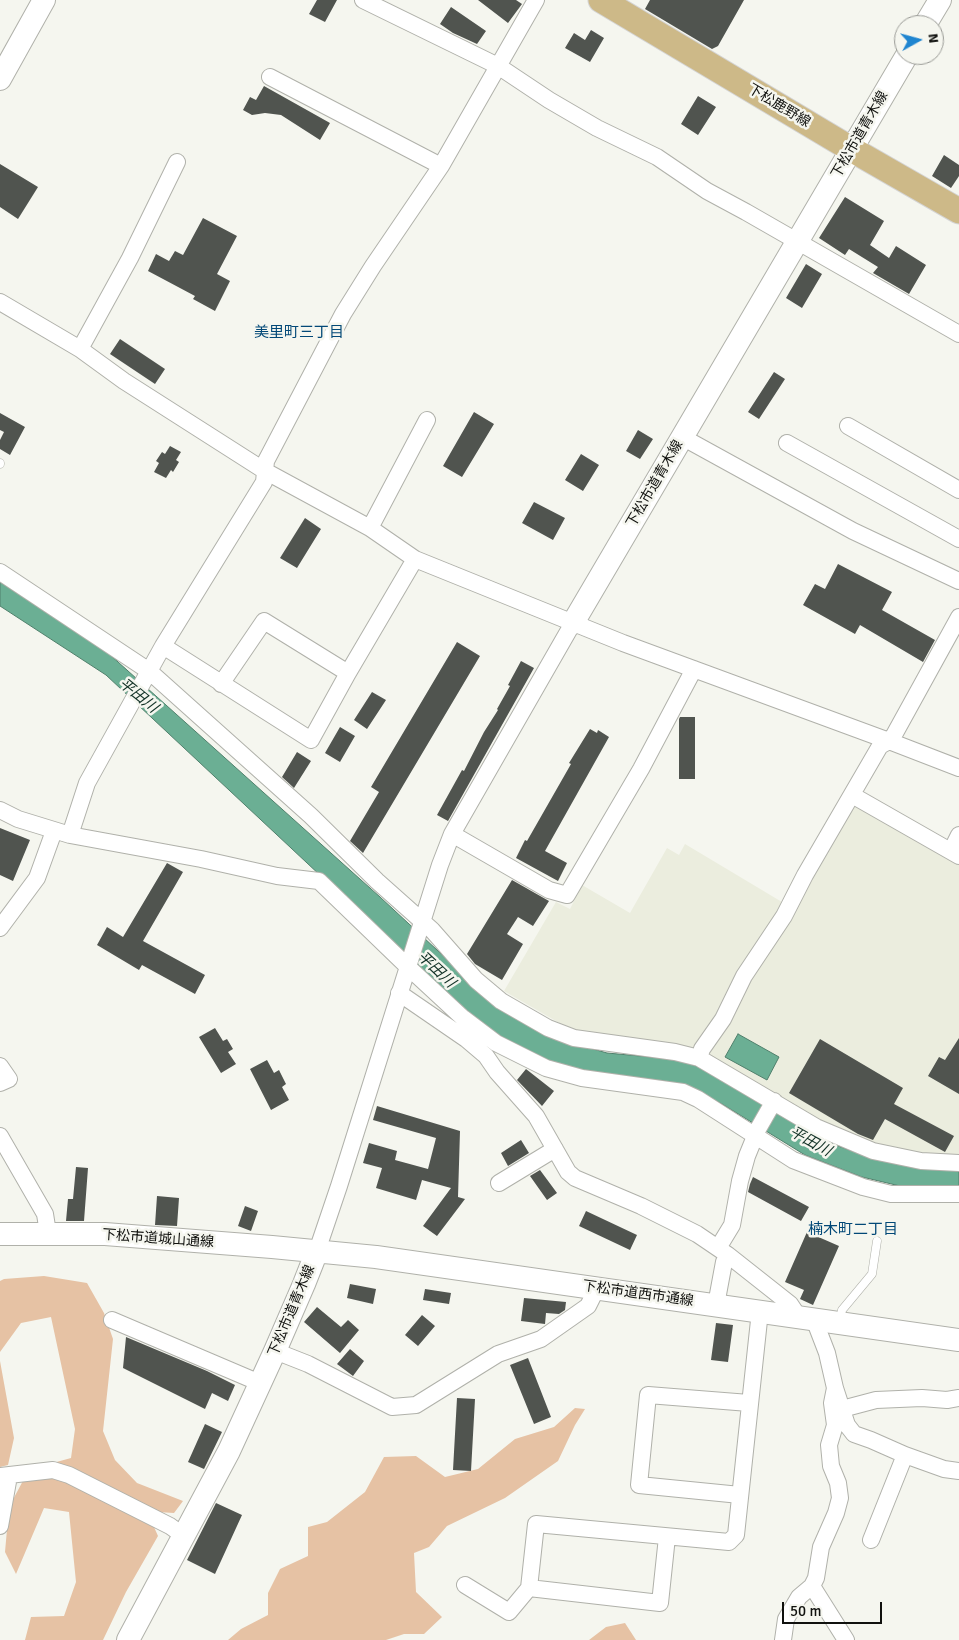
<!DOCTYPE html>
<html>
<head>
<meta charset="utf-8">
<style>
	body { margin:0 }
	#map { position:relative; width:959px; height:1640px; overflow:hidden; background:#f5f6ef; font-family:Signika,sans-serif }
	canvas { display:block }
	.north { position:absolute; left:894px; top:15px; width:50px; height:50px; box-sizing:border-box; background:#f5f6ef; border:1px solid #999a95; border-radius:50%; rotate:83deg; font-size:14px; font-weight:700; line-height:20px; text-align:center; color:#10110e }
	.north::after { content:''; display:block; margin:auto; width:18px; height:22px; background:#1f85d0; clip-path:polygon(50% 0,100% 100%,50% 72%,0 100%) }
	.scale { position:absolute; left:782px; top:1602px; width:100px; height:22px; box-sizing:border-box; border:2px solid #10110e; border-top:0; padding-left:6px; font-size:15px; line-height:18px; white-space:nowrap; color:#10110e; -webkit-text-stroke:4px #f5f6ef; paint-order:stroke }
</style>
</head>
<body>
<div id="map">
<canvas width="959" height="1640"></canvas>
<div class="north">N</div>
<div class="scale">50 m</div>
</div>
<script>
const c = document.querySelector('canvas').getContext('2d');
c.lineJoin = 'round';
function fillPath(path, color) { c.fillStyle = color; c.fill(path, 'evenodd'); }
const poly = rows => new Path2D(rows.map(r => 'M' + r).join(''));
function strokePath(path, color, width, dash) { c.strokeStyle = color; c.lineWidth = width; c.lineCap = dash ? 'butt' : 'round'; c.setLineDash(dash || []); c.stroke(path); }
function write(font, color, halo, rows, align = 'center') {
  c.font = font + ' Signika,"Noto Sans JP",sans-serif'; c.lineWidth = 5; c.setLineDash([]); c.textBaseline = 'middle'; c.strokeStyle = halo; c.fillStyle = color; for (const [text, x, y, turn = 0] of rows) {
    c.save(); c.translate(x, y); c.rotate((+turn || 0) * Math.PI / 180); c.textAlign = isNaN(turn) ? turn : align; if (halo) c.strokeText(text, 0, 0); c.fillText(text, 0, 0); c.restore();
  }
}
fillPath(poly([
	[855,806,959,861,959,1157,924,1155,875,1146,824,1122,719,1062,575,1032,504,991,556,902,570,909,582,885,630,913,667,848,679,855,685,844,792,908]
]), '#ebedde');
fillPath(poly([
	[44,1276,87,1283,104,1313,113,1339,103,1431,115,1460,137,1483,183,1501,174,1513,158,1512,154,1527,158,1536,126,1592,103,1640,25,1640,31,1617,64,1616,76,1582,69,1512,44,1508,16,1574,5,1552,9,1507,25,1477,42,1466,71,1458,75,1429,51,1317,21,1323,0,1352,0,1281,4,1279],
	[0,1361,14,1438,8,1465,0,1467],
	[575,1408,585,1409,575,1425,558,1461,505,1498,447,1526,429,1547,414,1553,416,1592,442,1617,424,1634,404,1634,386,1640,228,1640,241,1629,268,1615,268,1593,280,1569,308,1556,308,1527,327,1522,365,1492,384,1457,416,1456,445,1477,478,1469,515,1439,554,1427],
	[625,1623,636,1640,589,1640,606,1627]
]), '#e6c2a4');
const water = poly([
	[0,582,108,653,380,897,451,963,562,1040,607,1053,673,1059,700,1067,720,1075,806,1130,838,1146,875,1159,959,1169,959,1188,900,1186,862,1177,805,1155,722,1104,686,1086,664,1081,621,1078,589,1072,550,1062,497,1037,461,1011,353,906,106,675,0,606,0,582],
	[738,1034,779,1057,767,1080,725,1057,738,1034]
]);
fillPath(water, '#6baf94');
strokePath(water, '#50806c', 1);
fillPath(poly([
	[317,0,337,0,325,22,309,14],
	[478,0,516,0,522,4,508,23],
	[650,0,744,0,718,46,712,49,645,9],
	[451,7,486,31,477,44,453,33,440,24],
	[591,30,604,38,590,62,565,48,574,33,585,40],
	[264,86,330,123,320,140,281,115,265,113,252,115,243,110,250,97,256,100],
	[698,96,716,107,698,135,681,124],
	[944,155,959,165,959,176,951,188,932,176],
	[0,164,38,187,18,219,0,207],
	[845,197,884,221,870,245,889,258,896,246,926,265,909,294,873,273,878,267,849,249,845,255,819,238],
	[203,218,237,236,217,274,230,281,215,311,193,299,195,296,148,271,156,254,169,261,175,251,183,255],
	[806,264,822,274,802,308,786,298],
	[120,339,165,369,155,384,110,354],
	[774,372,785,379,759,419,748,412],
	[474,412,494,424,462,477,443,466],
	[0,413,25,427,10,455,0,449,0,440,4,432,0,430],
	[638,430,653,439,640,459,626,451],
	[170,446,181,452,176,460,179,462,173,472,171,470,166,478,154,472,159,463,156,461,162,452,165,454],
	[581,454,599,465,583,491,565,480],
	[534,502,565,518,553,540,522,523],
	[305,518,321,529,297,568,280,558],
	[838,564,892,592,882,610,935,640,923,662,860,625,855,634,803,605,815,584,825,589],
	[457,642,480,656,363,853,350,841,379,792,371,787],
	[521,661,534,668,448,821,437,815,462,770,464,771,484,732,498,710,497,709,510,686,508,685],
	[372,692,386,700,367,729,354,720],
	[680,717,695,717,695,779,679,779,679,719],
	[340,727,355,736,340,762,325,753],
	[590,729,597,733,598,730,609,737,545,851,567,863,558,881,516,858,525,840,527,841,571,764,569,763],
	[297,752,311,761,294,788,282,777],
	[0,828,30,840,13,881,0,875],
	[167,863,183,872,143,941,205,975,195,994,142,965,139,970,97,945,107,927,123,937],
	[512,880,549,901,533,926,518,917,507,934,523,944,502,980,475,964,467,954],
	[215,1028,223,1041,227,1039,233,1049,228,1052,236,1064,221,1073,199,1037],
	[959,1038,959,1094,928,1076,939,1057,945,1060],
	[820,1039,903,1088,894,1104,954,1136,945,1152,885,1119,873,1140,858,1134,789,1093],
	[267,1060,274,1073,279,1070,286,1084,282,1087,289,1100,271,1110,250,1069],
	[526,1069,554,1091,542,1106,517,1080],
	[377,1106,460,1131,458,1197,465,1199,437,1236,423,1226,451,1188,422,1180,416,1200,376,1188,382,1168,363,1163,369,1143,397,1151,395,1160,428,1169,436,1138,373,1120],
	[521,1140,529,1153,508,1166,501,1153],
	[76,1167,88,1168,84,1221,66,1221,68,1199,73,1199],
	[540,1170,557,1193,547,1200,530,1176],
	[753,1177,809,1207,801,1221,748,1192,750,1184],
	[157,1196,179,1198,177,1226,155,1225],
	[245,1206,258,1211,251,1231,238,1226],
	[586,1211,637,1235,630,1250,579,1226],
	[807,1232,839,1246,813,1305,800,1299,804,1290,785,1282],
	[350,1284,376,1289,373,1304,347,1298],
	[425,1289,451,1293,449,1304,423,1300],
	[524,1298,566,1302,565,1310,559,1314,546,1313,545,1324,521,1321],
	[317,1307,341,1327,348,1320,359,1330,340,1353,304,1322],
	[422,1315,435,1326,418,1346,405,1335],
	[716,1323,733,1325,728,1362,711,1360],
	[126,1337,207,1371,235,1385,228,1401,212,1393,205,1409,123,1368],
	[350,1349,364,1361,353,1376,337,1364],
	[528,1358,551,1417,534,1424,510,1365],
	[457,1398,475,1399,471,1471,453,1470],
	[205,1424,222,1432,204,1469,188,1462],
	[216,1503,242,1515,215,1574,187,1560]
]), '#50544f');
const lane = poly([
	[0,463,0,464],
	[840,1320,842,1310,872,1274,877,1241]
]);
const street = poly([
	[363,0,498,66,549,100,597,128,657,157,707,191,746,212,959,334],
	[270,77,441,166],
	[0,302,80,349,124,381,265,471,370,528,415,559,623,643,889,741,959,768],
	[80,349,130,258,177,162],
	[848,426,959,490],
	[682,437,853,531,959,581],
	[787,443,959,539],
	[370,528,427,420],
	[0,572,149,671,311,816,377,881,432,930,476,980,501,1001,548,1028,574,1038,675,1052,699,1058,816,1127,873,1151,921,1161,959,1163],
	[163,646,311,740,348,673,415,559],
	[221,684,264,621,348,673],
	[852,795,959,856],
	[0,810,18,819,70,835,201,859,277,876,319,881,408,967,463,1018,496,1043,546,1068,582,1078,683,1092,698,1099,793,1160,863,1187,891,1194,959,1194],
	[452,834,549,890,567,895,641,769,694,669],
	[70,835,87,783,163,646,264,482,266,461,343,314,373,266,441,166,536,0],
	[951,851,959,835],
	[0,928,37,878,54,831],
	[399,993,466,1039,486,1056,497,1072,536,1116,568,1172,575,1178,641,1206,697,1234,728,1255,790,1304,798,1316],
	[699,1058,702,1049,723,1019,744,976,784,916,805,875,880,746,889,741,894,735,959,617],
	[0,1066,9,1079,0,1083],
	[0,1136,45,1214,48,1233],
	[499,1183,555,1149],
	[718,1248,732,1225,740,1181,747,1156,758,1129,774,1101],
	[317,1251,339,1186,440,865,452,834,573,623],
	[716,1305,724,1262,728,1255],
	[817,1319,817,1327,827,1353,835,1388,847,1425,854,1434,871,1440,905,1455,944,1469,959,1471],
	[112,1320,260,1383],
	[275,1351,308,1364,392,1407,416,1405,498,1354,541,1339,588,1306,597,1288],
	[842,1409,876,1400,922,1398,947,1400,959,1398],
	[0,1476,53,1470,69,1475,170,1526,184,1536],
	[740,1495,639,1485,648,1395,749,1403],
	[0,1526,9,1476],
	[871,1540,905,1455],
	[465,1585,509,1612,529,1588,660,1603,667,1537],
	[812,1586,846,1640],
	[529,1588,536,1524,729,1542,736,1535,760,1311],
	[783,1640,786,1619,799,1597,812,1586,816,1578,821,1547,836,1513,840,1498,838,1483,831,1466,829,1445,835,1425,832,1403,835,1388]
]);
const secondary = poly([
	[925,25,940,0],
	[0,79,44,0],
	[573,623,907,55],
	[0,1234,105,1234,272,1247,376,1257,959,1340],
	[128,1640,229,1451,275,1351,304,1284,317,1251]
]);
const primary = poly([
	[601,0,851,149,959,211]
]);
strokePath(lane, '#b0b1aa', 9);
strokePath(street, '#b0b1aa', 18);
strokePath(secondary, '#b0b1aa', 24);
strokePath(primary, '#d4d4d4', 27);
strokePath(lane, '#fff', 8);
strokePath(street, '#fff', 16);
strokePath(secondary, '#fff', 22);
strokePath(primary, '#cdb988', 25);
write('14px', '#10110e', '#f5f6ef', [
	["下松鹿野線",779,106,31],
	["下松市道青木線",860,135,-60],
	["下松市道青木線",655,484,-60],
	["下松市道城山通線",158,1239,4],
	["下松市道西市通線",638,1294,8],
	["下松市道青木線",292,1311,-67]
]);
write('15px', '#024877', '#f5f6ef', [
	["美里町三丁目",299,333],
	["楠木町二丁目",853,1230]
]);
write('italic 15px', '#103025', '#f5f6ef', [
	["平田川",138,696,39],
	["平田川",436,970,43],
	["平田川",810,1142,29]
]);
</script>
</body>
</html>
